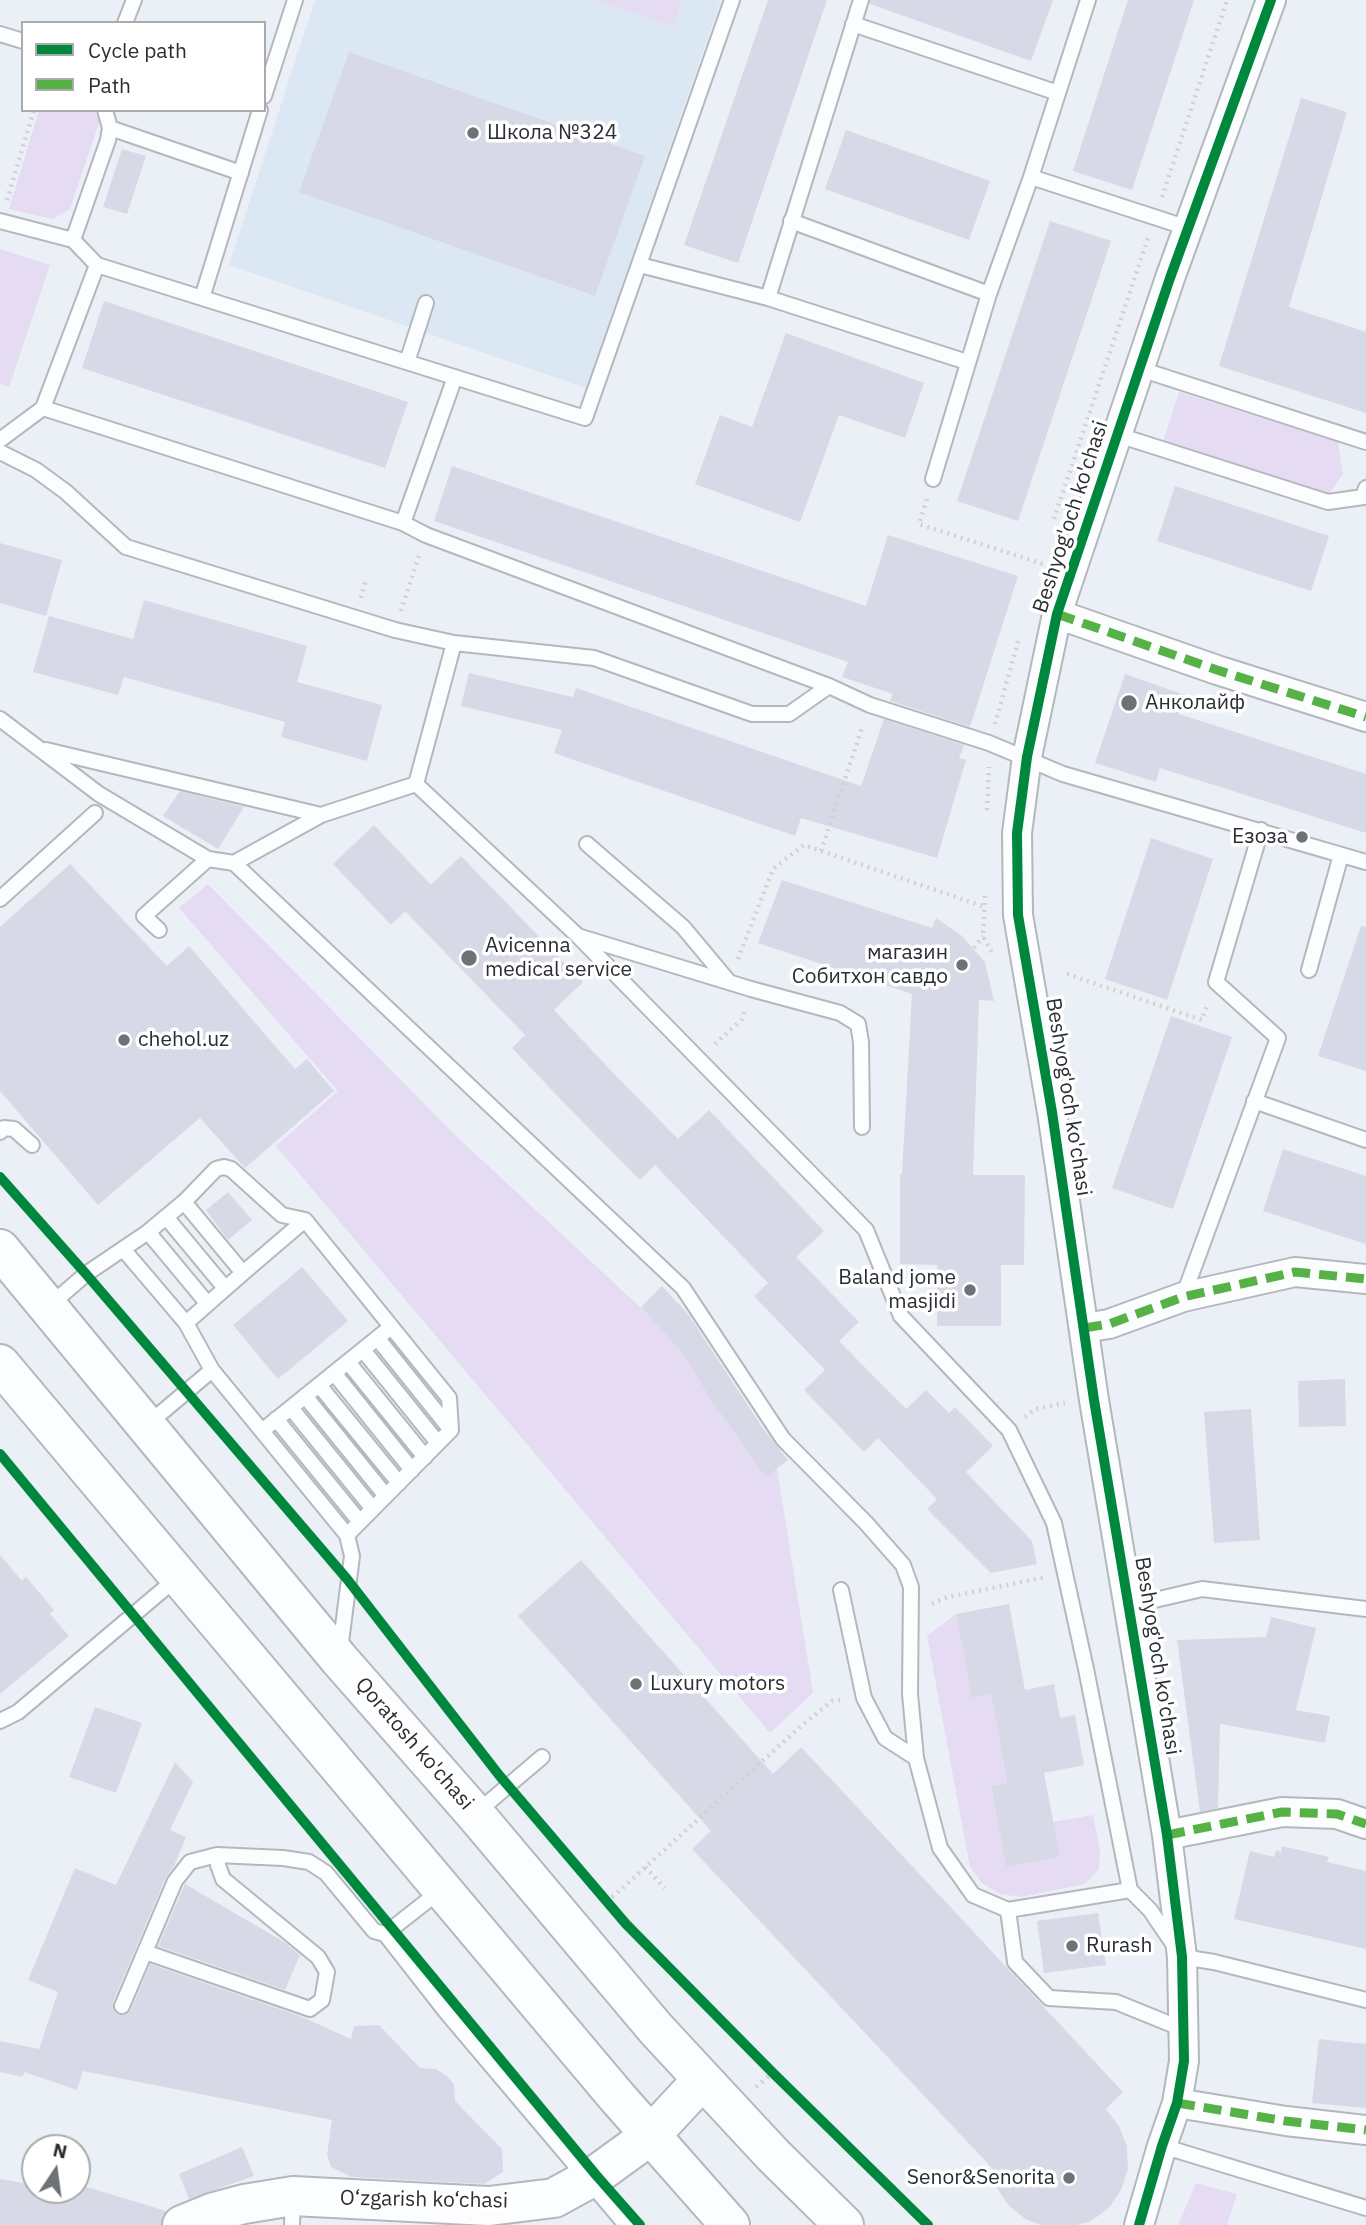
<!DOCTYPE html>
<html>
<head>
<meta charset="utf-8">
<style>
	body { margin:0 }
	#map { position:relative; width:1366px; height:2225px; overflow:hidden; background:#eaf0f6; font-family:"IBM Plex Sans",sans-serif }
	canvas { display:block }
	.legend { position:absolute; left:21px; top:21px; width:245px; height:91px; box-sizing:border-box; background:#fff; border:2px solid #aaabad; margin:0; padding:9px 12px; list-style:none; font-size:21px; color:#2a2e33 }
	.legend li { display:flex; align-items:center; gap:14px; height:35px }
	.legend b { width:35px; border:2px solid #aaabad }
	.north { position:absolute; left:21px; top:2134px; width:70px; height:70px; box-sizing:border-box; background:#fff; border:2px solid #aaabad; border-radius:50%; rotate:13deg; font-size:19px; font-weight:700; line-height:28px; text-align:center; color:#2a2e33 }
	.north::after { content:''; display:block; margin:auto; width:24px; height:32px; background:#6d7277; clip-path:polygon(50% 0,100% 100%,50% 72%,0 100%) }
</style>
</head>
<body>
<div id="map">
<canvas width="1366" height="2225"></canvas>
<ul class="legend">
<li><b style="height:9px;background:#00873e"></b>Cycle path</li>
<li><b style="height:9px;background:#56b246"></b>Path</li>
</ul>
<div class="north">N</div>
</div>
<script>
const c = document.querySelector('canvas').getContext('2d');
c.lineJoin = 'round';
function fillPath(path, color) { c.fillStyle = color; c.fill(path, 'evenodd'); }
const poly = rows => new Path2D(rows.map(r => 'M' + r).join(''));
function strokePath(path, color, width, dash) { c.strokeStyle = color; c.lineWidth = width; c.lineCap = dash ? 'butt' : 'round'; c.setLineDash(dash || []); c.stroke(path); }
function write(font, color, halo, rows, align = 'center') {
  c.font = font + ' "IBM Plex Sans",sans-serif'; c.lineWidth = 7; c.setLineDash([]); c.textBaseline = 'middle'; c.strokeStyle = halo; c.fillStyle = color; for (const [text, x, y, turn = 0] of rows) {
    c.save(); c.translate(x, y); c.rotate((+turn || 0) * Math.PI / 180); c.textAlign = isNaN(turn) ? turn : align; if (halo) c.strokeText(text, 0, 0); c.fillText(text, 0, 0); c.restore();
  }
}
fillPath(poly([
	[315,0,721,0,586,388,229,265]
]), '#dce7f4');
fillPath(poly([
	[596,0,681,0,673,26],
	[39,110,95,110,99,123,70,209,52,219,9,209],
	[0,249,50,265,9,387,0,384],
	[1179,392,1338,442,1343,474,1325,499,1161,448],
	[208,884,455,1135,669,1334,776,1462,813,1693,770,1733,276,1146,338,1091,179,908],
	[956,1614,972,1697,991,1694,1007,1783,991,1787,1006,1866,1060,1857,1053,1822,1093,1815,1100,1852,1099,1869,1085,1884,1021,1897,1000,1894,982,1883,970,1867,927,1636],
	[1196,2183,1237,2194,1227,2225,1178,2225]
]), '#e5dcf4');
fillPath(poly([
	[768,0,827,0,738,263,684,245],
	[870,0,1053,0,1031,61,870,4],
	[1128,0,1194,0,1132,190,1073,171],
	[349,52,645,156,595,296,299,192],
	[1301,98,1347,112,1289,307,1366,332,1366,413,1219,366],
	[846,130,990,181,969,240,825,189],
	[122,149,146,156,127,214,103,207],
	[1050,221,1111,241,1018,521,957,501],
	[104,301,408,402,385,468,82,368],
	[786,333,924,383,905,438,839,415,800,522,695,484,720,415,752,427],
	[452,466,866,606,888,535,1018,576,970,727,890,701,893,694,842,677,848,662,434,521],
	[1175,486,1329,536,1311,591,1157,541],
	[0,543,62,560,46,616,0,603],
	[144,600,307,646,297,682,382,705,367,761,281,737,285,722,124,677,118,695,33,672,49,616,133,639],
	[469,673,573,697,576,688,861,786,884,719,964,745,959,758,966,760,937,858,801,818,795,836,554,753,562,730,461,706],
	[1125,674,1185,695,1179,714,1366,774,1366,833,1160,768,1156,782,1095,763],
	[180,791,244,807,218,849,163,816],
	[374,825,431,885,461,856,583,982,554,1010,619,1079,678,1139,709,1110,824,1231,796,1257,859,1322,839,1341,906,1409,926,1390,949,1413,955,1407,993,1446,966,1472,1032,1541,1037,1564,991,1573,927,1509,937,1499,878,1438,864,1452,804,1390,825,1370,754,1296,768,1283,655,1165,640,1180,566,1105,512,1048,525,1035,405,911,391,925,333,864],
	[1151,838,1213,859,1167,1000,1105,979],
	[70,864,167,966,189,946,295,1069,307,1059,334,1091,245,1168,200,1118,98,1205,0,1091,0,927],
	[782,880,932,928,936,918,962,936,985,962,994,1001,979,1000,973,1175,1025,1175,1024,1265,1001,1265,1001,1326,937,1326,937,1265,900,1264,900,1174,902,1174,912,994,758,943],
	[1361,926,1366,927,1366,1071,1318,1056],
	[1171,1016,1232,1037,1173,1209,1112,1188],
	[1283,1149,1366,1176,1366,1244,1263,1211],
	[228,1192,252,1220,228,1240,206,1210],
	[302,1267,348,1321,278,1379,233,1325],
	[662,1286,688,1314,762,1427,788,1460,766,1477,712,1401,682,1352,641,1307],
	[1345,1379,1346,1426,1299,1427,1298,1381],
	[1251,1409,1260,1540,1214,1543,1204,1412],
	[0,1555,22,1581,26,1577,54,1610,50,1614,69,1636,0,1694],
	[581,1560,773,1774,801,1747,1123,2092,1106,2109,1119,2126,1127,2146,1128,2169,1121,2190,1109,2208,1091,2221,1077,2225,1042,2225,1027,2220,1009,2206,997,2188,991,2167,692,1849,711,1831,518,1616],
	[1009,1604,1025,1690,1054,1684,1060,1718,1075,1715,1084,1765,1044,1773,1060,1857,1006,1867,991,1786,1007,1783,991,1694,972,1698,956,1614],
	[1271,1617,1316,1628,1296,1710,1330,1716,1325,1743,1220,1724,1218,1808,1200,1812,1177,1640,1266,1637],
	[95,1707,142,1723,116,1793,69,1777],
	[175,1762,193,1782,170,1830,186,1837,174,1866,166,1877,113,2002,115,2012,124,2015,131,2010,150,1964,300,2016,351,2039,354,2026,379,2025,420,2068,436,2069,447,2076,454,2085,455,2101,502,2149,503,2172,484,2184,351,2177,331,2167,327,2155,332,2120,83,2071,77,2090,24,2072,23,2077,0,2072,0,2041,39,2049,58,1992,28,1980,75,1868,116,1885],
	[1282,1846,1329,1857,1327,1862,1366,1871,1366,1949,1234,1919,1250,1851,1274,1857,1276,1850,1281,1852],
	[185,1884,284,1942,300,1955,285,1990,158,1946],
	[1098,1913,1106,1965,1044,1973,1037,1921],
	[1319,2039,1366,2044,1366,2108,1312,2103],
	[242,2147,254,2176,189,2199,179,2174],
	[0,2179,35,2185,35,2190,77,2192,77,2184,166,2211,161,2225,0,2225]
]), '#d7dae6');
const lane = poly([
	[861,0,768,298,967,362],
	[125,23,134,0],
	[853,24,1058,93],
	[0,34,23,41],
	[264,96,295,0],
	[110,128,241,173],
	[1031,177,1188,228],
	[0,221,73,240,97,265,585,418,732,0],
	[791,221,989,294],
	[73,240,108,140,110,128,105,110],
	[640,265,768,298],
	[202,298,260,110],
	[407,362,426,303],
	[1140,369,1366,442],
	[43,408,403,523,426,535,829,686,870,705,989,743,1063,774,1366,862],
	[1118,435,1328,502,1363,497,1366,488],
	[0,440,43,408,97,265],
	[0,452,36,470,66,492,126,547,395,630,454,643,416,784,579,937,866,1230,901,1316,1009,1430,1054,1523,1086,1669,1130,1890,1150,1910,1182,1957,1214,1962,1366,2000],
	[933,479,989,294,1031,177,1088,0],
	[403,523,455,377],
	[454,643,594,658,752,714,789,714,829,686],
	[0,719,99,794,208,859,234,863,321,815,416,784],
	[46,750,321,815],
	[587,844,683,927,729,982],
	[234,863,683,1288,783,1439,866,1523,903,1565,911,1587,910,1694,916,1758,940,1848,973,1895,1008,1910,1130,1890],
	[0,899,95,813],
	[159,930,144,916,208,859],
	[581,937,751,989,840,1013,858,1024,861,1042,862,1127],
	[1309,970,1341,855],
	[1254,1101,1366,1140],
	[0,1132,4,1128,14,1129,32,1145],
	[184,1202,216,1169,224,1167,231,1169,282,1215,305,1220,449,1398,451,1430,347,1535],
	[166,1217,225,1288],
	[148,1232,207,1303],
	[123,1249,186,1323],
	[243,1273,305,1220],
	[1183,1297,1278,1038,1216,982,1261,830],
	[49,1306,86,1274,148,1232,184,1202,243,1273,186,1323,212,1370],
	[378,1339,451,1430],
	[363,1350,438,1443],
	[348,1362,425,1457],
	[334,1373,412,1470],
	[319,1385,399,1483],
	[305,1396,386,1496],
	[291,1408,373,1509],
	[276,1419,360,1522],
	[148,1424,212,1370,347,1535,352,1556,340,1650],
	[262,1431,391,1327],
	[841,1590,864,1698,885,1738,916,1758],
	[1129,1606,1202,1589,1366,1609],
	[0,1721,18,1712,177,1578],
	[476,1813,542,1757],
	[1008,1910,1015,1962,1049,1998,1116,2002,1185,2030],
	[385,1934,446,2012,626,2225],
	[145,1952,310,2009,322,2000,327,1972,318,1957,223,1879,218,1865,217,1855],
	[122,2006,175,1881,190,1862,217,1855,283,1858,309,1862,326,1873,374,1931,385,1934,441,1890],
	[1162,2146,1366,2208],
	[292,2225,293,2198]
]);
const street = poly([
	[1057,614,1217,670,1366,717],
	[1084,1328,1109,1324,1183,1297,1295,1272,1366,1279],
	[1167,1835,1282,1812,1337,1814,1366,1824],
	[1177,2103,1286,2121,1366,2130],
	[1139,2225,1162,2146,1177,2103,1184,2061,1182,1957,1167,1835,1094,1400,1052,1112,1018,915,1017,833,1027,757,1057,614,1170,278,1271,0]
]);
const secondary = poly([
	[182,2225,214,2212,244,2204,293,2196,489,2206,554,2198,596,2175,651,2135]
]);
const primary = poly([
	[0,1249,339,1659,475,1814,656,2029,773,2155,844,2225],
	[0,1364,617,2097,730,2225],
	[651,2135,702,2080]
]);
strokePath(lane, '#b4b8bd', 18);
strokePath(street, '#b4b8bd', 32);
strokePath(secondary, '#b4b8bd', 42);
strokePath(primary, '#b4b8bd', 42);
strokePath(poly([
	[1162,197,1227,0],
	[7,200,34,110],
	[927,499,919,524,1043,564],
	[1054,519,1148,238],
	[361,598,366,579],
	[401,611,419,556],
	[995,724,1019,638],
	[987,810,989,767],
	[821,851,863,725],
	[985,896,983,936,993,955],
	[974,948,983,936],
	[738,959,773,869,804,845,985,907],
	[1067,974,1202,1020,1208,1003],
	[715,1044,742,1019,745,1009],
	[0,1177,72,1258],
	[101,1291,172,1374],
	[201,1407,327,1555],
	[1025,1417,1035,1409,1065,1403],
	[0,1454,117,1598],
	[932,1604,948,1597,1046,1577],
	[368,1605,495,1770],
	[145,1632,319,1841],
	[521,1801,626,1924,773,2073,928,2225],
	[645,1867,665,1888],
	[607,1902,801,1726,832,1701,843,1700],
	[756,2087,773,2073]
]), '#cfd1d3', 4.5, [2, 5]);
strokePath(lane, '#fcfdfe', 14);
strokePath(street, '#fcfdfe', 28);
strokePath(secondary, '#fcfdfe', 38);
strokePath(primary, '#fcfdfe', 38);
strokePath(poly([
	[1057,614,1217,670,1366,717],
	[1084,1328,1109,1324,1183,1297,1295,1272,1366,1279],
	[1167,1835,1282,1812,1337,1814,1366,1824],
	[1177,2103,1286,2121,1366,2130]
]), '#56b246', 9, [18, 9]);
strokePath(poly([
	[0,1177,86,1274,347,1579,499,1775,626,1924,773,2073,928,2225],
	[0,1454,596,2175,640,2225],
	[1139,2225,1162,2146,1177,2103,1184,2061,1182,1957,1167,1835,1094,1400,1052,1112,1018,915,1017,833,1027,757,1057,614,1170,278,1271,0]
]), '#00873e', 10);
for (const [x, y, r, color] of [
	[473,133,7,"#6d7277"],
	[1129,703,9,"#6d7277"],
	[1302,837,7,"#6d7277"],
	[469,958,9,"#6d7277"],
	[962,965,7,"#6d7277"],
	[124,1040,7,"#6d7277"],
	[970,1290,7,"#6d7277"],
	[636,1684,7,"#6d7277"],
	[1072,1946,7,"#6d7277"],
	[1069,2178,7,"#6d7277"]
]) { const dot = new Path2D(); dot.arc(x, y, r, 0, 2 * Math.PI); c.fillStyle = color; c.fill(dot); strokePath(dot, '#fff', 2.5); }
write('21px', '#2a2e33', '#fff', [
	["Школа №324",487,133],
	["Анколайф",1145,703],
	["Езоза",1288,837,"right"],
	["Avicenna",485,946],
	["medical service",485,970],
	["магазин",948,953,"right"],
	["Собитхон савдо",948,977,"right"],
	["chehol.uz",138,1040],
	["Baland jome",956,1278,"right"],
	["masjidi",956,1302,"right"],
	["Luxury motors",650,1684],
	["Rurash",1086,1946],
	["Senor&Senorita",1055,2178,"right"]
], 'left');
write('21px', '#2a2e33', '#fff', [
	["Beshyog'och ko'chasi",1071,517,-72],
	["Beshyog'och ko'chasi",1068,1097,81],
	["Beshyog'och ko'chasi",1157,1656,81],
	["Qoratosh ko'chasi",414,1744,49],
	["O‘zgarish ko‘chasi",424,2200,1]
]);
</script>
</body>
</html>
